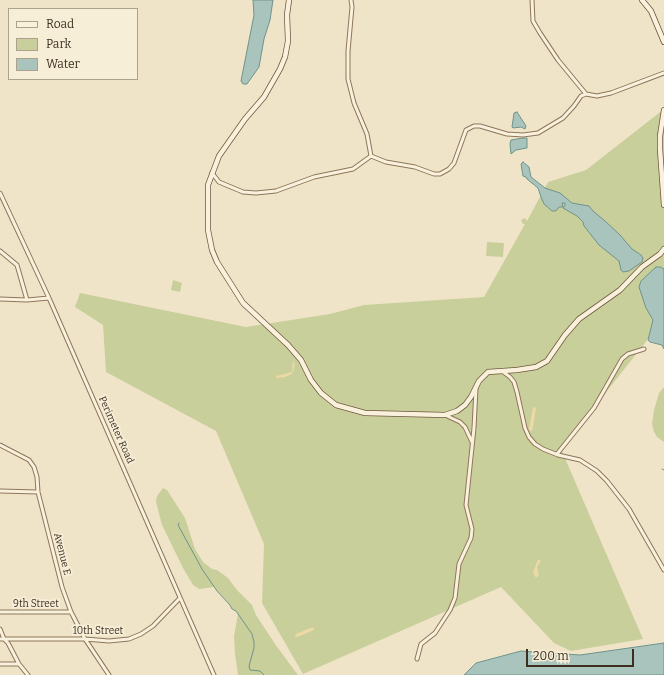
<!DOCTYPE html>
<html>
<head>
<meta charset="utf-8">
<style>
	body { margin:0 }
	#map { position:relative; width:664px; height:675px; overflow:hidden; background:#f0e4c8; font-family:Bitter,serif }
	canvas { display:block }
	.legend { position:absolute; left:8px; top:8px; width:130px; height:72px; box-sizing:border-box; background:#f7eed8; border:1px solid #ada18e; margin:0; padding:5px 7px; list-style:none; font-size:12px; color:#3d2e20 }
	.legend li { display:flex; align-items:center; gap:8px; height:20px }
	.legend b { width:20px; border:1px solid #ada18e }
	.scale { position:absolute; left:526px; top:649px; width:108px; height:18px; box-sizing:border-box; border:2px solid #3d2e20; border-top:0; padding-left:5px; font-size:12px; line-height:14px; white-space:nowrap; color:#3d2e20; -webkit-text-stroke:3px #f7eed8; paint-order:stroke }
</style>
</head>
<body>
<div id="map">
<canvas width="664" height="675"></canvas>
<ul class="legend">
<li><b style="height:5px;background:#faf1dc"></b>Road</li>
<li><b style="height:11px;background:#c9cf9b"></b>Park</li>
<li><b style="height:11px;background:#a9c4bc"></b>Water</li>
</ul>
<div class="scale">200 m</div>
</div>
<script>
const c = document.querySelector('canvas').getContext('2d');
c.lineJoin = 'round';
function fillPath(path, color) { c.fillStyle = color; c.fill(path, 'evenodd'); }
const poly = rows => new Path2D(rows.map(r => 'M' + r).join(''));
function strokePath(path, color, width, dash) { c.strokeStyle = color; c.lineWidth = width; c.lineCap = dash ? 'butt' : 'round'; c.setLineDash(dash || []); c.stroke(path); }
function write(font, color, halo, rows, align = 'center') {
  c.font = font + ' Bitter,serif'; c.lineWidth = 3.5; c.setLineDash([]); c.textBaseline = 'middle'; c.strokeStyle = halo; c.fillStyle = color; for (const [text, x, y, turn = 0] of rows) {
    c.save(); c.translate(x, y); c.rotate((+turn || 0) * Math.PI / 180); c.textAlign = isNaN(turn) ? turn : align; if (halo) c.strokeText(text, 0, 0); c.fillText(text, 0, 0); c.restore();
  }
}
fillPath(poly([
	[664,109,664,319,561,449,643,639,571,651,554,643,501,587,303,674,262,603,264,544,216,431,106,372,103,325,75,307,80,293,246,327,330,314,364,305,484,297,525,224,523,224,521,220,525,218,527,221,548,182,586,170],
	[487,242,504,243,503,257,486,256],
	[173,280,182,283,180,292,171,290],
	[664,387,664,442,657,437,654,432,652,424,654,410,659,393],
	[163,488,167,490,185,518,195,549,203,562,212,569,217,570,228,578,237,590,252,605,256,615,275,644,298,675,238,675,235,654,234,636,238,614,236,611,232,609,230,605,214,587,199,589,193,585,183,568,162,525,156,502,157,496]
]), '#c9cf9b');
fillPath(poly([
	[293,360,295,365,292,374,285,377,276,378,276,376,292,372],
	[535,407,536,408,533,427,532,431,530,431,529,429,531,418,533,408],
	[538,559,541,561,537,567,539,575,536,578,533,573],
	[310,628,314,628,314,630,295,638,296,634]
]), '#ecd9a5');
const water = poly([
	[253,0,273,0,270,20,264,39,259,67,247,84,243,84,241,81,254,15,253,0],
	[517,112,526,126,525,129,521,127,513,128,512,127,514,113,517,112],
	[523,138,527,138,527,148,516,150,511,154,510,144,511,140,523,138],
	[523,162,529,167,531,177,545,188,560,193,572,203,589,206,593,211,605,221,620,235,632,249,641,255,643,258,642,262,629,271,623,272,621,270,619,261,599,245,584,226,583,222,577,216,563,208,565,205,565,203,562,203,563,207,559,207,557,210,555,211,552,211,544,204,541,197,538,188,527,179,526,177,523,176,521,164,523,162],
	[656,267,660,267,664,269,664,349,662,345,650,342,648,340,653,320,646,308,639,287,641,281,656,267],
	[664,643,664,675,464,675,476,663,521,651,580,655,664,643]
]);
fillPath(water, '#a9c4bc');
strokePath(water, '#6f938a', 1);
strokePath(poly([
	[662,469,664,470],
	[179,523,178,525,202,569,217,591,230,605,232,609,236,611,252,634,254,642,254,648,249,666,250,670,260,671,264,675]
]), '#6f938a', 1);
const street = poly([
	[351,0,352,7,348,51,348,79,354,103,367,134,371,156],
	[532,0,533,21,540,33,558,60,586,94],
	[212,173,219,182,243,192,256,193,276,191,314,177,353,169,371,156,386,162,415,167,434,174,440,174,449,169,454,163,466,130,474,126,480,126,507,134,523,135,538,133,563,118,574,106,581,96,586,94,597,96,611,93,664,73],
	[0,193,49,298,214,675],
	[0,251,17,265,27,300],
	[0,299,27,300,49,298],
	[502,371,510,377,514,382,517,392,525,428,529,437,535,444,543,449,558,455,580,460,597,471,607,481,629,509,664,570],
	[445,415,460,422,465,427,472,442],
	[0,445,29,460,34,467,37,477,38,492,62,587,71,612,85,639,109,675],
	[557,454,594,408,622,359,628,354,644,349],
	[0,491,38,492],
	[0,612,71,612],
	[0,629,4,639,8,643,19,664,28,675],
	[0,639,85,639,109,641,129,639,141,634,153,626,180,598],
	[417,659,421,644,435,633,450,610,455,598,459,564,471,538,472,529,466,505,474,428,476,389],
	[0,664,19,664]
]);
const secondary = poly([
	[289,0,287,15,288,41,285,57,280,69,264,97,245,119,219,156,208,185,208,230,212,250,217,262,243,303,288,345,301,360,311,380,321,393,336,405,365,413,445,415,457,411,465,405,471,397,479,381,488,372,517,370,536,367,547,361,565,335,579,319,620,290,642,267,660,254,664,249],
	[642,0,651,11,664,42],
	[664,110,660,136,660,149,664,205]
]);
strokePath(street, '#8d765c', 5);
strokePath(secondary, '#6f573f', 6);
strokePath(street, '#faf1dc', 3);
strokePath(secondary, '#faf1dc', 4.5);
write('10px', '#3d2e20', '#f7eed8', [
	["Perimeter Road",116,430,66],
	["Avenue E",62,554,76],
	["9th Street",36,604],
	["10th Street",98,631]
]);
</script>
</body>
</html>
